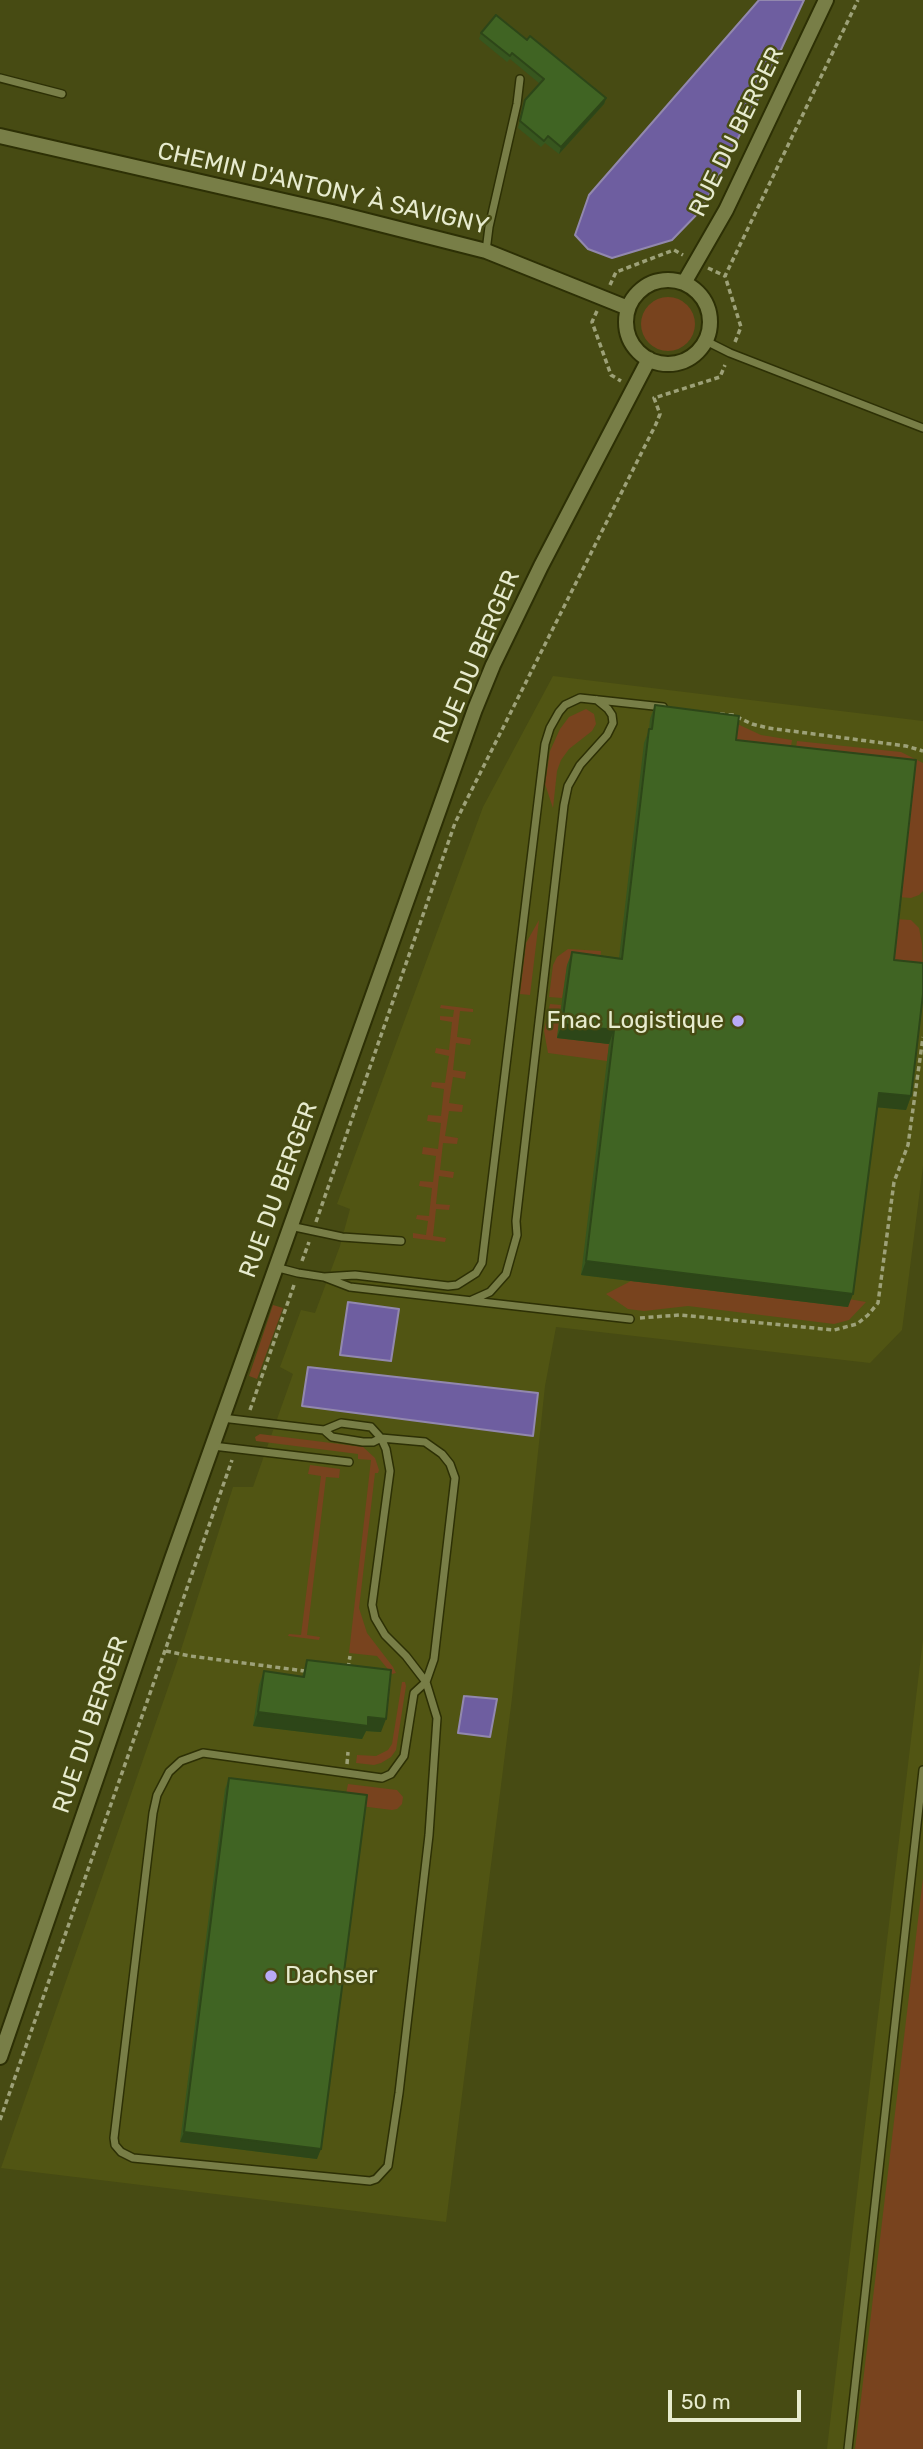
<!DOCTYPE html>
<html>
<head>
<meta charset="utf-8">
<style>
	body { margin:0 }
	#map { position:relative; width:923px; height:2449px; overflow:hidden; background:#474b13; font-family:Rubik,sans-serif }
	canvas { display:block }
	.scale { position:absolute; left:668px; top:2390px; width:133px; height:32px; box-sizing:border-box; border:4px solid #e7ebce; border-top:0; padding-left:9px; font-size:21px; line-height:24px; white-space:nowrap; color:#e7ebce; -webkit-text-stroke:5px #474b13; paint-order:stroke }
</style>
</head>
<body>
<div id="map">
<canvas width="923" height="2449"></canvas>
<div class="scale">50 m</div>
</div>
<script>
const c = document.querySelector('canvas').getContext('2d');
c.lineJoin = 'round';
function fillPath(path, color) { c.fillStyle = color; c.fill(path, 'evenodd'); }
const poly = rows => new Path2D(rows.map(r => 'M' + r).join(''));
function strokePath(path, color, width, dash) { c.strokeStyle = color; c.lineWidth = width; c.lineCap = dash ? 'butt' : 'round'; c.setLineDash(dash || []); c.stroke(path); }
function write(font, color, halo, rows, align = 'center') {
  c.font = font + ' Rubik,sans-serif'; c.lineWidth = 5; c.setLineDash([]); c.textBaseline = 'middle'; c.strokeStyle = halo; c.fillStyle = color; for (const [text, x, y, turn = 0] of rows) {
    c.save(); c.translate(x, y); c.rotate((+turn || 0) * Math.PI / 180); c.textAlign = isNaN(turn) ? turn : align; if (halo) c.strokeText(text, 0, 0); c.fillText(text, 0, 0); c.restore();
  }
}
fillPath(poly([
	[553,676,923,721,923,1166,902,1330,870,1363,556,1327,545,1386,512,1698,446,2222,1,2168,178,1659,233,1487,253,1487,293,1374,280,1367,301,1310,315,1313,340,1246,350,1209,337,1204,483,807],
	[923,1639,923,2449,827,2449,867,2108]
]), '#515513');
fillPath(poly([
	'641 324a27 27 0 1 1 54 0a27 27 0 1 1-54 0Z',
	[586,709,594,714,596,724,592,731,569,749,561,760,557,771,553,808,545,784,550,751,560,729,569,717],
	[733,722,761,735,792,740,789,760,731,754],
	[797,741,901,752,923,763,923,891,919,895,911,898,898,897,794,761],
	[895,919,911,920,919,928,922,944,923,974,889,973],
	[539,920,530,995,520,994,526,943],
	[568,949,601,951,599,970,567,966,562,998,549,997,553,965,557,957],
	[550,1004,561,1005,557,1037,609,1044,607,1061,548,1053,544,1031],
	[441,1005,473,1009,473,1012,460,1011,457,1037,471,1039,470,1045,456,1043,453,1070,466,1072,465,1079,453,1077,449,1103,463,1105,462,1112,449,1111,445,1136,458,1138,457,1144,443,1143,440,1170,454,1172,453,1178,439,1176,436,1204,450,1205,449,1210,436,1209,433,1236,446,1238,445,1242,413,1238,413,1233,426,1235,428,1221,416,1219,417,1215,429,1216,432,1188,419,1186,420,1181,433,1182,436,1156,422,1154,423,1147,438,1149,441,1123,427,1121,428,1115,441,1116,444,1089,431,1087,432,1082,445,1083,449,1056,435,1053,436,1048,449,1050,452,1022,440,1020,440,1016,453,1017,454,1010,440,1008],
	[631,1281,849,1299,866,1302,849,1320,834,1324,688,1306,644,1311,628,1309,606,1294],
	[273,1305,283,1308,257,1379,249,1376],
	[260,1434,363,1447,375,1458,379,1470,378,1473,375,1473,359,1608,367,1633,393,1667,396,1673,392,1674,377,1656,349,1653,371,1460,358,1459,358,1454,256,1441,255,1437],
	[310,1465,340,1469,339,1478,326,1477,307,1635,320,1637,319,1640,288,1636,289,1634,301,1635,321,1476,308,1474],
	[402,1682,405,1682,406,1686,396,1750,391,1757,381,1763,374,1765,356,1763,357,1755,376,1756,388,1750,392,1744],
	[348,1784,397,1790,403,1797,402,1804,397,1809,392,1810,344,1804],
	[923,1878,923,2449,855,2449]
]), '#78431e');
const water = poly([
	[759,0,804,0,759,97,702,209,672,240,612,258,588,249,575,235,589,195,759,0],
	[348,1302,399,1309,391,1361,340,1355,348,1302],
	[308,1367,538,1393,533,1436,302,1406,308,1367],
	[464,1696,497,1699,490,1737,458,1733,464,1696]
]);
fillPath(water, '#6e5ea0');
strokePath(water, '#9288ae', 2);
const service = poly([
	[0,78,62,94],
	[486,251,489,227,517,104,520,79],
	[706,341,730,353,923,428],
	[290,1226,342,1237,401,1241],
	[275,1267,298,1273,324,1277,350,1287,630,1319],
	[324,1277,355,1275,448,1286,457,1285,476,1273,482,1263,545,744,550,728,559,712,565,705,580,698,663,707],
	[472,1300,490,1292,506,1274,517,1235,516,1221,564,805,568,786,580,765,607,735,613,723,612,715,608,709,597,700],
	[222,1418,324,1430,341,1423,371,1427,381,1438,425,1442,442,1454,450,1464,455,1478,434,1659,426,1682,437,1718,429,1835,399,2093,388,2166,376,2179,370,2181,133,2158,121,2152,115,2145,114,2138,153,1813,157,1795,169,1772,181,1761,203,1753,382,1778,391,1774,404,1756,414,1693,426,1682,406,1656,385,1635,375,1618,372,1605,390,1471,386,1449,381,1438,373,1442,363,1442,332,1437,324,1430],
	[213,1446,349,1462],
	[848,2449,923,1770]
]);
const minor = poly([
	[0,136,332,212,486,251,628,308],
	'626 322a42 42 0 1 1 84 0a42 42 0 1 1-84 0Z',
	[684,283,726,210,826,0],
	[0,2057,172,1559,475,709,493,665,541,566,649,359]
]);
strokePath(service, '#2d3005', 10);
strokePath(minor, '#2d3005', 18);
strokePath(poly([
	[708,268,725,276],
	[610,285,616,272,674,250,683,255],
	[597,311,592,322,611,375,621,381],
	[735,342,741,327,725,276,858,0],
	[720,714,733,715,752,724,768,728,906,746,923,751],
	[316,1222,455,823,656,424,660,414,654,398,720,377,725,365],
	[302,1261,309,1242],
	[640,1318,680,1315,834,1330,857,1324,868,1315,878,1303,894,1182,908,1145,923,1037],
	[250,1410,294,1285],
	[166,1651,190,1656,305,1671],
	[348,1668,350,1656],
	[347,1764,348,1752],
	[0,2120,232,1460]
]), '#9da178', 3.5, [5, 3.5]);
strokePath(service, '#787e47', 7);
strokePath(minor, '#787e47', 14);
fillPath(poly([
	[481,33,527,40,606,98,604,104,559,154,545,143,541,147,518,128,525,100,540,84,510,59,507,62,479,39],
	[655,705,736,740,894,960,911,1096,906,1110,877,1107,848,1307,581,1275,609,1044,557,1038,567,965,572,952,619,958,644,743,649,730,650,719],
	[307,1660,381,1732,366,1731,362,1739,253,1726,259,1685,264,1671,302,1677],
	[229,1778,317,2159,180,2142,225,1789]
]), '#37561e');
fillPath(poly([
	[606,98,604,104,559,154,561,147],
	[562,1024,614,1030,609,1044,557,1038],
	[879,1093,911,1096,906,1110,874,1107],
	[586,1261,853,1294,848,1307,581,1275],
	[258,1712,368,1717,386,1719,381,1732,366,1731,362,1739,253,1726],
	[184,2132,321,2149,317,2159,180,2142]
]), '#2d4618');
const building = poly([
	[496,15,527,40,530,36,606,98,561,147,548,136,544,141,520,121,525,100,544,79,512,53,510,56,481,33,496,15],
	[655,705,739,716,736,740,916,760,894,960,923,963,923,994,911,1096,879,1093,853,1294,586,1261,614,1030,562,1024,572,952,622,959,649,729,652,729,655,705],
	[307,1660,391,1670,386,1719,368,1717,368,1726,258,1712,264,1671,304,1677,307,1660],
	[229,1778,367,1795,321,2149,184,2132,229,1778]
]);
fillPath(building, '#406423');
strokePath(building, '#2d4618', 2);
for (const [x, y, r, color] of [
	[738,1021,7,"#baaaf6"],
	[271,1976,7,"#baaaf6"]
]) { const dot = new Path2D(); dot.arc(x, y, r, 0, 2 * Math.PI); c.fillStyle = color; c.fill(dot); strokePath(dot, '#474b13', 2.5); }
write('24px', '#e7ebce', '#474b13', [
	["RUE DU BERGER",737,132,-64],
	["CHEMIN D'ANTONY À SAVIGNY",323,189,13],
	["RUE DU BERGER",477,657,-67],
	["RUE DU BERGER",279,1190,-70],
	["RUE DU BERGER",91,1725,-71]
]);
write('24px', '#e7ebce', '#474b13', [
	["Fnac Logistique",724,1021],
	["Dachser",285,1976,"left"]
], 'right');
</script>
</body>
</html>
